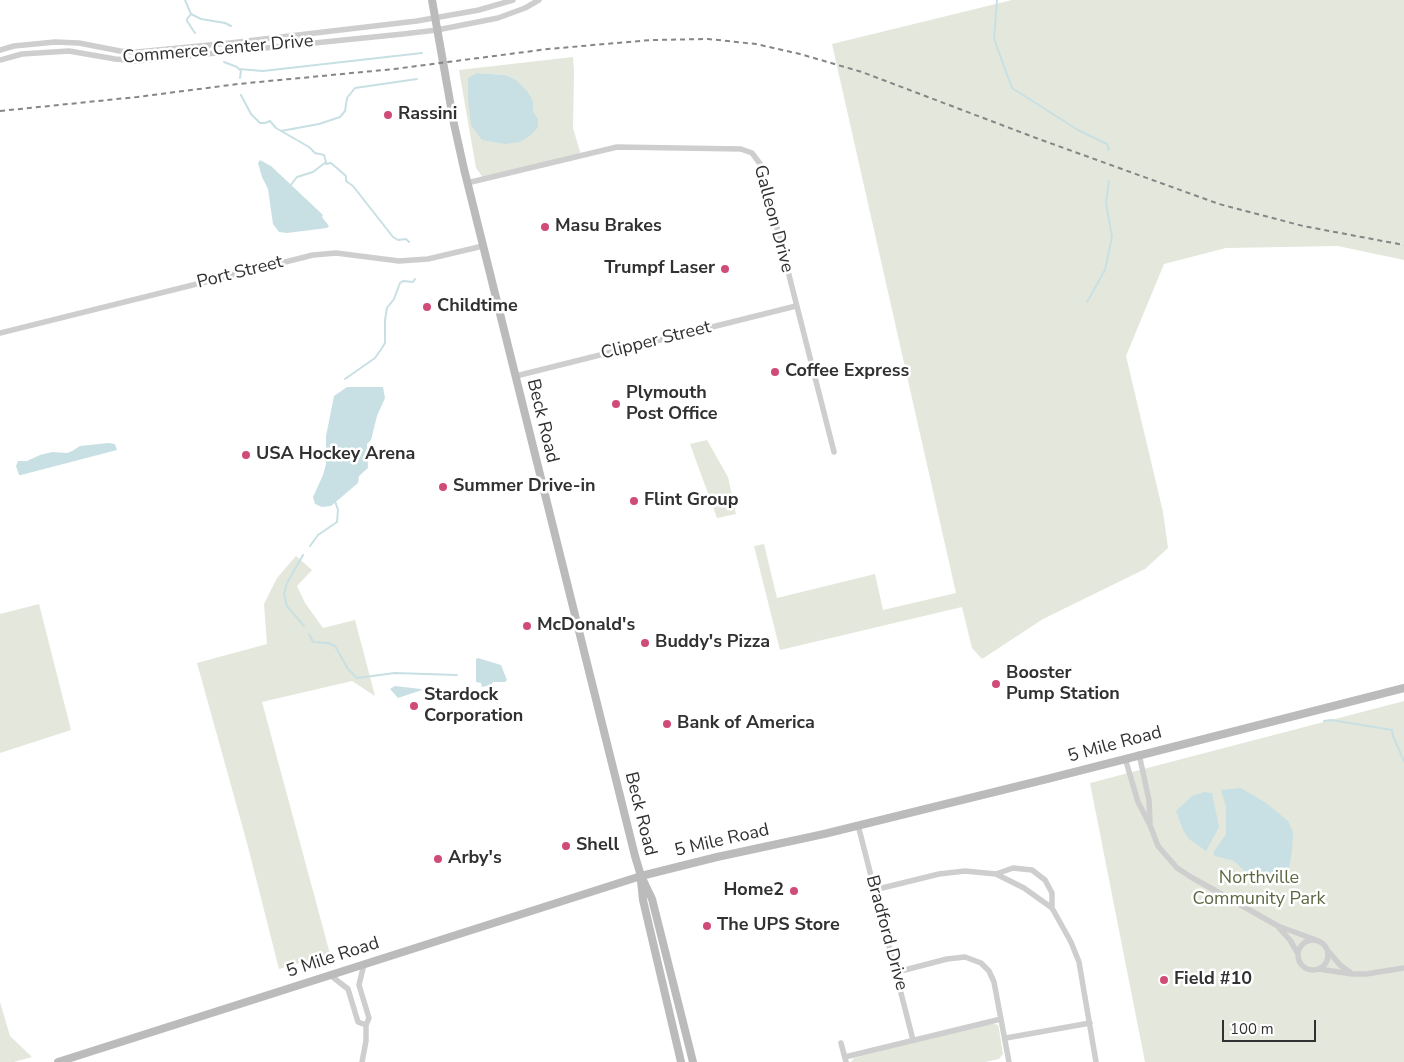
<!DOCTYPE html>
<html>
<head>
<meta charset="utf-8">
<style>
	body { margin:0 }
	#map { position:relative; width:1404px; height:1062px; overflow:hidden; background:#fff; font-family:"Nunito Sans",sans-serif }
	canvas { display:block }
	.scale { position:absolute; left:1222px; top:1020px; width:94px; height:22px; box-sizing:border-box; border:2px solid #313131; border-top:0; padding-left:6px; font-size:15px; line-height:18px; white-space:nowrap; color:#313131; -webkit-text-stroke:4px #fff; paint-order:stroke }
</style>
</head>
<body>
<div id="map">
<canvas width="1404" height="1062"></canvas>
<div class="scale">100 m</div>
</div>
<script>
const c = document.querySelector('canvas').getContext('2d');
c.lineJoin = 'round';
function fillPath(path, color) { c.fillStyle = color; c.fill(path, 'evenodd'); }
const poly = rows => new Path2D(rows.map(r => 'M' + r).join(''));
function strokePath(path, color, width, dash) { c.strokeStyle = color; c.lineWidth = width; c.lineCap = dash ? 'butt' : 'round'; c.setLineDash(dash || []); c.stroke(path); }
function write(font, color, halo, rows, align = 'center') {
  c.font = font + ' "Nunito Sans",sans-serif'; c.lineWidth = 5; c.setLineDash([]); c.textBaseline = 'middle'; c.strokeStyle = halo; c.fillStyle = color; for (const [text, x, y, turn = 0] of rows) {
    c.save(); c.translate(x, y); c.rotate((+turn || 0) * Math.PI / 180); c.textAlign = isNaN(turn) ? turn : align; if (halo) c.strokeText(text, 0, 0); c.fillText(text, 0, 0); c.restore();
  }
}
fillPath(poly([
	[1012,0,1404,0,1404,260,1338,246,1226,248,1164,264,1126,356,1163,512,1168,548,1145,569,1043,619,982,659,972,648,962,607,780,650,754,546,764,544,777,598,875,574,883,610,956,593,832,44],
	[573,57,574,72,573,128,581,155,484,179,476,168,459,70],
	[477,73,505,75,533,101,533,111,538,119],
	[707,440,728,477,736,514,717,518,690,444],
	[296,556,312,570,297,586,305,603,323,628,355,620,375,696,352,681,262,702,330,954,279,969,247,843,197,663,267,644,264,604,277,578],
	[39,604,71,730,0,753,0,614],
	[1404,701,1404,1062,1145,1062,1090,783],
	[0,1002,10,1036,32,1057,14,1062,0,1062],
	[991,1023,998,1025,999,1029,1003,1054,999,1059,985,1062,851,1062,854,1058]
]), '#e4e7db');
fillPath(poly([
	[477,73,505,75,516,80,527,91,533,101,533,111,538,119,538,127,531,135,520,142,505,144,482,140,471,125,468,99,468,78],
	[260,160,271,166,323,215,322,217,329,226,327,228,287,233,279,232,273,224,268,189,262,177,258,163],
	[347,387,383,387,385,398,377,416,371,440,367,444,368,468,359,476,358,483,331,506,322,507,315,504,313,497,323,475,326,464,326,436,334,396],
	[108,443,115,444,117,450,21,475,19,475,16,466,18,461,27,461,40,455,52,452,67,453,72,451,80,446],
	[478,658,501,665,507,680,505,682,493,682,491,685,482,687,481,683,476,682,476,659],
	[395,686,421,689,422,690,398,698,390,689],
	[1241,788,1266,803,1288,821,1293,832,1292,851,1288,874,1283,879,1254,880,1234,861,1215,856,1213,853,1226,834,1226,807,1221,790],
	[1204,792,1212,793,1219,827,1206,851,1189,839,1183,830,1176,811,1192,796]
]), '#c8e0e3');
strokePath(poly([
	[185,0,191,14],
	[997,0,994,39,1012,88,1078,130,1107,144,1109,150],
	[191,14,201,19,225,23,231,26],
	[191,14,187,19,187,21,195,33],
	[224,62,237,67,241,71,240,78],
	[239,69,263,71,422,53],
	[241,95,251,114,260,123,265,123,270,121,276,128,309,147,315,153,324,155,326,162],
	[281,131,319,124,340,117,345,111,347,98,355,88,417,79],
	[326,162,326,164,331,163,346,176,346,181,353,186,393,237,398,240,406,239,409,242],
	[290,186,297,177,313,172,326,162],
	[1087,302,1105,270,1112,237,1106,203,1109,181],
	[345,379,375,358,382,348,385,343,385,320,387,308,394,299,400,283,403,281,413,282,415,279],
	[310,546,318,535,337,522,338,510,335,501],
	[303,555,287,583,284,594,287,606,304,626],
	[309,634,313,642,328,643,335,646,348,669,357,678,395,673,457,675],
	[1324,721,1331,720,1392,730,1393,736,1404,761]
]), '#c8e0e3', 2);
strokePath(poly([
	[0,50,14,46,55,42,79,43,120,51,137,52,230,43,417,21,479,10,513,0],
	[0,60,22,54,69,51,115,59,137,61,403,34,437,30,498,18,525,8,539,0],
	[467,183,617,147,741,149,752,153,761,165,834,452],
	[0,333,313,255,336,253,399,261,428,259,483,246],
	[516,376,796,306],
	[1139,754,1149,800,1150,823],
	[1125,758,1138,802,1150,825,1158,846,1177,868,1191,877,1278,926,1316,940],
	[858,825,913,1040],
	[996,874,1013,868,1032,870,1045,880,1052,893,1052,908],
	[874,890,939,874,965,871,996,874,1024,888,1052,908,1071,942,1079,962,1096,1062],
	[1279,928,1290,940,1297,952],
	'1298 955a15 15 0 1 1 30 0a15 15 0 1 1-30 0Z',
	[1329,952,1340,965,1351,973],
	[1319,969,1352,974,1366,974,1404,968],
	[897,972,947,959,965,957,981,963,989,971,994,982,1009,1062],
	[330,975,348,989,358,1022,366,1025,369,1018,359,985,364,964],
	[1006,1038,1090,1023],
	[841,1043,846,1062],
	[845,1057,1001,1019],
	[362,1062,366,1041,366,1025]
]), '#cecece', 5.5);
strokePath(poly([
	[432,0,454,124,464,169,635,856,641,876,652,899,693,1062],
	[641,881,643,900,681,1062],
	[58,1062,641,876,717,857,824,834,1047,779,1404,688]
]), '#bbb', 8);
strokePath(poly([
	[0,111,137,97,238,84,394,69,548,49,651,40,708,39,756,44,800,54,862,72,1036,138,1219,204,1303,226,1404,245]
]), '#868686', 2, [5, 4]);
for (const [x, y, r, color] of [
	[388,115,5,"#d04b77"],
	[545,227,5,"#d04b77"],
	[725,269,5,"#d04b77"],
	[427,307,5,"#d04b77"],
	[775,372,5,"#d04b77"],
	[616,404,5,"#d04b77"],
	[246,455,5,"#d04b77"],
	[443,487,5,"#d04b77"],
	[634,501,5,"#d04b77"],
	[527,626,5,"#d04b77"],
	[645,643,5,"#d04b77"],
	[996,684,5,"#d04b77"],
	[414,706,5,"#d04b77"],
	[667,724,5,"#d04b77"],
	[566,846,5,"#d04b77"],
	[438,859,5,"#d04b77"],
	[794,891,5,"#d04b77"],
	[707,926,5,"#d04b77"],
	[1164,980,5,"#d04b77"]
]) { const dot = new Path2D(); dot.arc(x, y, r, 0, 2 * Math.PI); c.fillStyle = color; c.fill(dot); strokePath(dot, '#fff', 2); }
write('18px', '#313131', '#fff', [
	["Commerce Center Drive",218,50,-5],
	["Galleon Drive",773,219,75],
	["Port Street",240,273,-14],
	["Clipper Street",656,341,-14],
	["Beck Road",542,421,76],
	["5 Mile Road",1115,745,-15],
	["Beck Road",640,814,76],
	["5 Mile Road",722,841,-13],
	["Bradford Drive",886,933,75],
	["5 Mile Road",333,958,-18]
]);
write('bold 18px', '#313131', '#fff', [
	["Rassini",398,115],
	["Masu Brakes",555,227],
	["Trumpf Laser",715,269,"right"],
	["Childtime",437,307],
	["Coffee Express",785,372],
	["Plymouth",626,394],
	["Post Office",626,415],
	["USA Hockey Arena",256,455],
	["Summer Drive-in",453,487],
	["Flint Group",644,501],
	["McDonald's",537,626],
	["Buddy's Pizza",655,643],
	["Booster",1006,674],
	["Pump Station",1006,695],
	["Stardock",424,696],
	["Corporation",424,717],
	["Bank of America",677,724],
	["Shell",576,846],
	["Arby's",448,859],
	["Home2",784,891,"right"],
	["The UPS Store",717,926],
	["Field #10",1174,980]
], 'left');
write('18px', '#5e6843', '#fff', [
	["Northville",1259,879],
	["Community Park",1259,900]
]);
</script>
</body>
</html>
